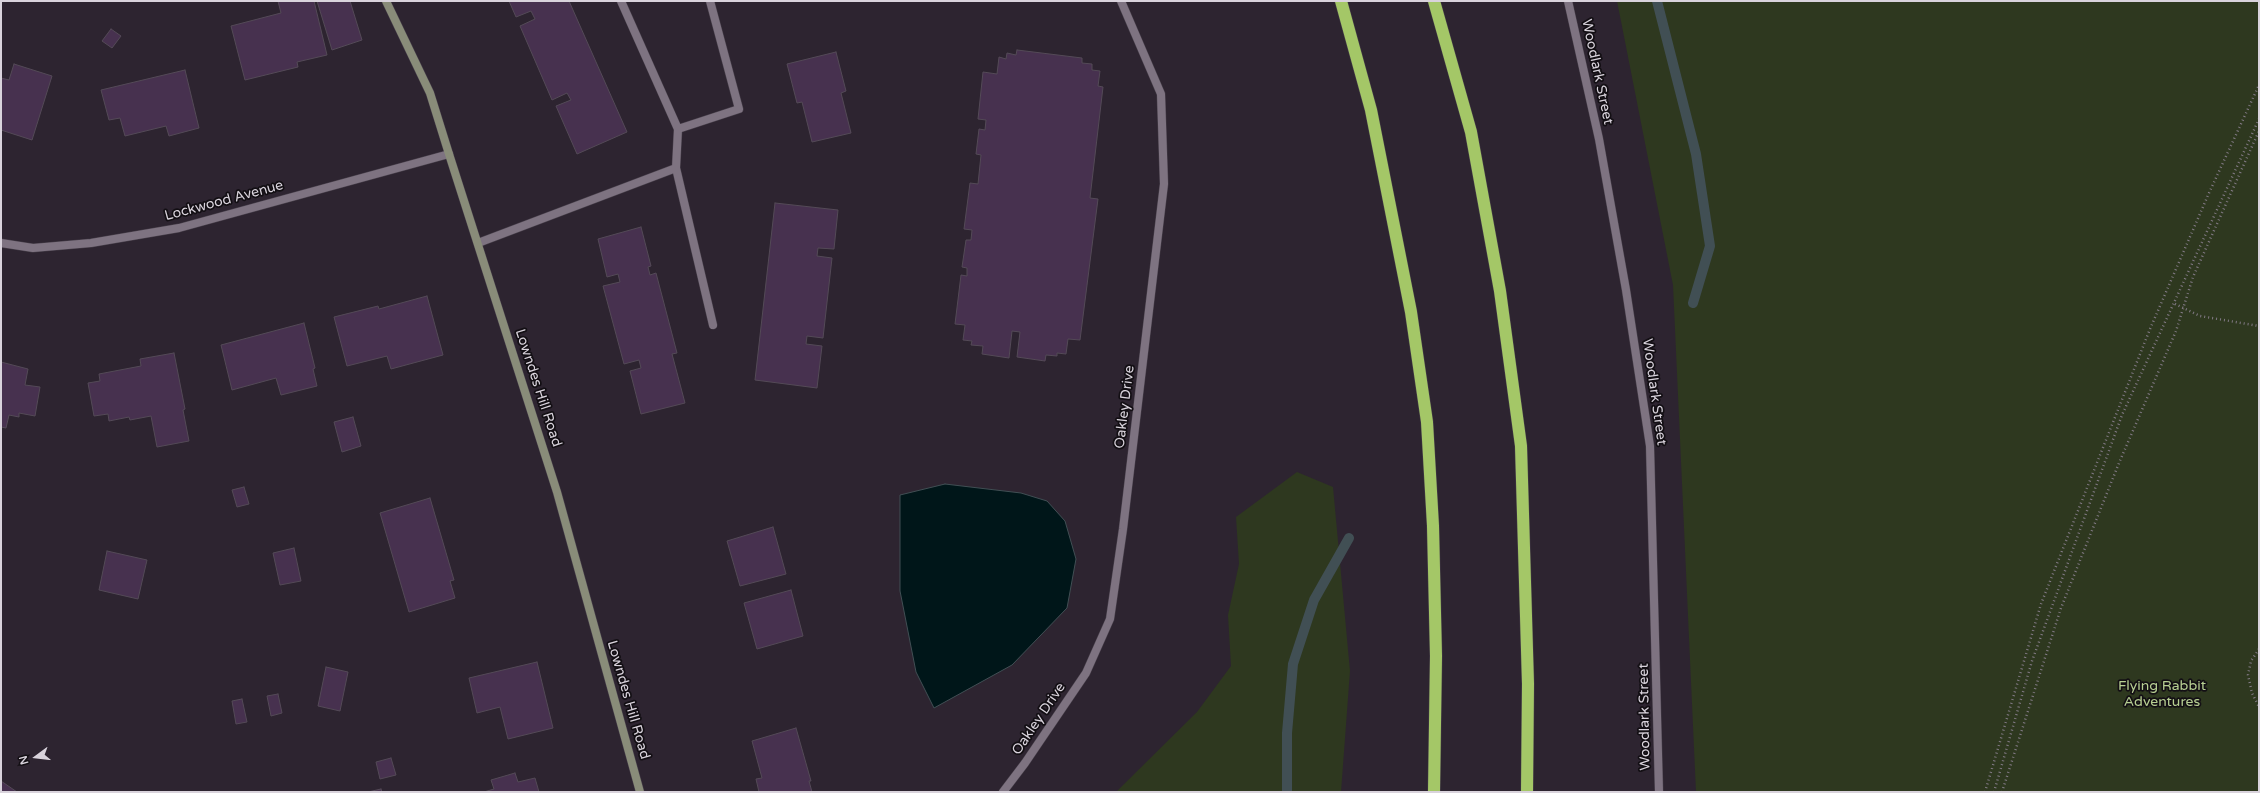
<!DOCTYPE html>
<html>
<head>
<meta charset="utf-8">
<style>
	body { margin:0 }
	#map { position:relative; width:2260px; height:793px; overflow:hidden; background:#2d2430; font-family:"Varela Round",sans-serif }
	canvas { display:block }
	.frame { position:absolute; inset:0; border:2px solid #d9d3dc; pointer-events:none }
	.north { position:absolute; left:16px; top:737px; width:40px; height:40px; -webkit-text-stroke:3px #130f14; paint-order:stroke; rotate:255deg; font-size:11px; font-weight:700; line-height:16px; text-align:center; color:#d9d3dc }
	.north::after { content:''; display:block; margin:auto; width:14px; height:18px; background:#d9d3dc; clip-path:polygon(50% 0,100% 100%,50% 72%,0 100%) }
</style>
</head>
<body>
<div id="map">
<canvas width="2260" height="793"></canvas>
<div class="frame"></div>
<div class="north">N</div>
</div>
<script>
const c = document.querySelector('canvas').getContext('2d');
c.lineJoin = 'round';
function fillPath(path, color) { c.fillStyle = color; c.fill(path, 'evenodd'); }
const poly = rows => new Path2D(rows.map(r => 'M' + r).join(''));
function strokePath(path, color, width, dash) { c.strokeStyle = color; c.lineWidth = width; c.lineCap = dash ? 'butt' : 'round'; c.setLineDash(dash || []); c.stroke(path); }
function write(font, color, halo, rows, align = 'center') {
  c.font = font + ' "Varela Round",sans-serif'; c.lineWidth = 3.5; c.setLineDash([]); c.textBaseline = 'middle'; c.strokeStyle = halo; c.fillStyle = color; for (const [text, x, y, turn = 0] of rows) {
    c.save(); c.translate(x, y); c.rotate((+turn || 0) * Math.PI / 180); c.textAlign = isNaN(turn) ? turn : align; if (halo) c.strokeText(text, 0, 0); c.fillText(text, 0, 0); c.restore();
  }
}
fillPath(poly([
	[1617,1,2259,1,2259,792,1696,792,1673,285],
	[1297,472,1333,487,1350,671,1341,792,1116,792,1197,712,1231,666,1228,615,1239,564,1236,517]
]), '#2e381f');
const water = poly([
	[945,484,1021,493,1047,501,1065,521,1076,559,1067,608,1012,665,934,708,916,672,900,591,900,495,945,484]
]);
fillPath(water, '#001619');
strokePath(water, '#414f54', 1);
strokePath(poly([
	[1657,1,1696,154,1710,246,1693,303],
	[1287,792,1287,733,1293,664,1314,600,1349,538]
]), '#414f54', 10);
const building = poly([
	[278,1,314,1,327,55,297,62,298,67,245,80,231,26,281,13,278,1],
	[317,1,350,1,362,40,332,50,317,1],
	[509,1,569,1,627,132,577,154,556,106,571,100,567,93,552,100,520,26,535,19,531,11,516,17,509,1],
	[111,29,121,36,112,48,102,41,111,29],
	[1017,50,1082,58,1082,63,1092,64,1092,70,1100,71,1098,86,1103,87,1090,198,1098,199,1080,340,1068,339,1066,354,1057,353,1057,356,1046,355,1045,361,1017,357,1020,332,1012,331,1009,358,982,354,983,346,971,345,972,341,963,340,965,325,955,324,961,275,967,276,967,268,962,267,966,240,971,240,972,230,964,229,970,183,978,184,981,155,976,154,979,129,985,130,986,120,978,119,983,72,997,74,999,57,1006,59,1007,53,1016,55,1017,50],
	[836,52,846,91,841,93,851,133,812,142,802,102,797,103,787,64,836,52],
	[14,64,52,76,32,140,1,130,1,78,9,80,14,64],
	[185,70,199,128,169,136,166,126,125,136,120,118,109,120,101,90,185,70],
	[775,203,838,210,834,249,818,248,817,256,832,258,823,338,807,336,806,344,822,346,817,388,755,380,775,203],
	[641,227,651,266,648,267,650,275,656,273,677,353,672,354,685,403,641,414,630,371,641,368,639,360,624,364,603,286,620,282,618,274,607,277,598,239,641,227],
	[427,296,443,355,391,369,387,356,347,366,334,317,378,306,379,309,427,296],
	[304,323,315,368,313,369,317,386,281,395,276,378,232,390,221,345,304,323],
	[174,353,185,409,183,410,189,441,157,447,151,416,130,420,129,417,109,421,108,414,94,416,88,383,100,381,99,374,141,366,140,359,174,353],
	[1,362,28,369,25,385,40,387,35,416,19,413,19,417,9,415,6,428,1,427,1,362],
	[353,417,361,446,342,452,334,422,353,417],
	[244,487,249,504,237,507,232,490,244,487],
	[430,498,454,580,450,581,455,598,409,612,380,513,430,498],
	[773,527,786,574,740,586,727,541,773,527],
	[294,548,301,581,280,585,273,553,294,548],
	[107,551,147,560,138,599,99,590,107,551],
	[791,590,803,636,757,649,744,603,791,590],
	[537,662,553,728,508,739,500,707,477,713,469,678,537,662],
	[326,667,348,672,340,711,318,706,326,667],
	[278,694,282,713,271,716,267,696,278,694],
	[242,699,247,722,236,724,232,701,242,699],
	[796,728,811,781,809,781,812,792,759,792,756,779,762,778,752,741,796,728],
	[391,758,396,775,380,779,376,762,391,758],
	[515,773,518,782,535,778,539,792,484,792,494,789,491,780,515,773],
	[1,781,17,792,1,792,1,781],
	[381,789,382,792,368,792,381,789]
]);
fillPath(building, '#47314f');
strokePath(building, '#544a57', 1);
const lane = poly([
	[621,1,678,129],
	[676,168,713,325],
	[478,243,676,168,678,129,739,109,710,1]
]);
const street = poly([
	[1568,1,1599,139,1626,290,1650,446,1659,792],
	[1,243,33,248,91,243,179,228,449,154],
	[1003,792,1025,763,1086,673,1110,619,1123,529,1164,184,1161,94,1121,1]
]);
const secondary = poly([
	[386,1,430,93,449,154,557,492,640,792]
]);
const highway = poly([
	[1341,1,1371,110,1411,312,1427,422,1433,526,1436,656,1434,792],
	[1434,1,1471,132,1500,291,1521,446,1528,684,1527,792]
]);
strokePath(lane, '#48404b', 9);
strokePath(street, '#48404b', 9);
strokePath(secondary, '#48404b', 9);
strokePath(highway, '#48404b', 13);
strokePath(poly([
	[2175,304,2200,316,2259,326],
	[2259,649,2251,661,2248,675,2252,693,2259,707],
	[1985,792,2041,604,2150,329,2209,193,2259,85],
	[1994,792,2032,661,2122,415,2259,119],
	[2002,792,2061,608,2119,463,2176,331,2193,277,2259,131]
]), '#827a85', 2.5, [1, 3]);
strokePath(lane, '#7e7381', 8);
strokePath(street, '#7e7381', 8);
strokePath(secondary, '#898c79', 8);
strokePath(highway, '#a4c767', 12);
write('14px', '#d9d3dc', '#130f14', [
	["Woodlark Street",1597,72,78],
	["Lockwood Avenue",224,201,-15],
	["Lowndes Hill Road",538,388,72],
	["Woodlark Street",1654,392,82],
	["Oakley Drive",1125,407,-83],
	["Lowndes Hill Road",628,700,74],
	["Woodlark Street",1645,717,-91],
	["Oakley Drive",1039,719,-56]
]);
write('14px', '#b7cf92', '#130f14', [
	["Flying Rabbit",2162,686],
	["Adventures",2162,702]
]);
</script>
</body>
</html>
